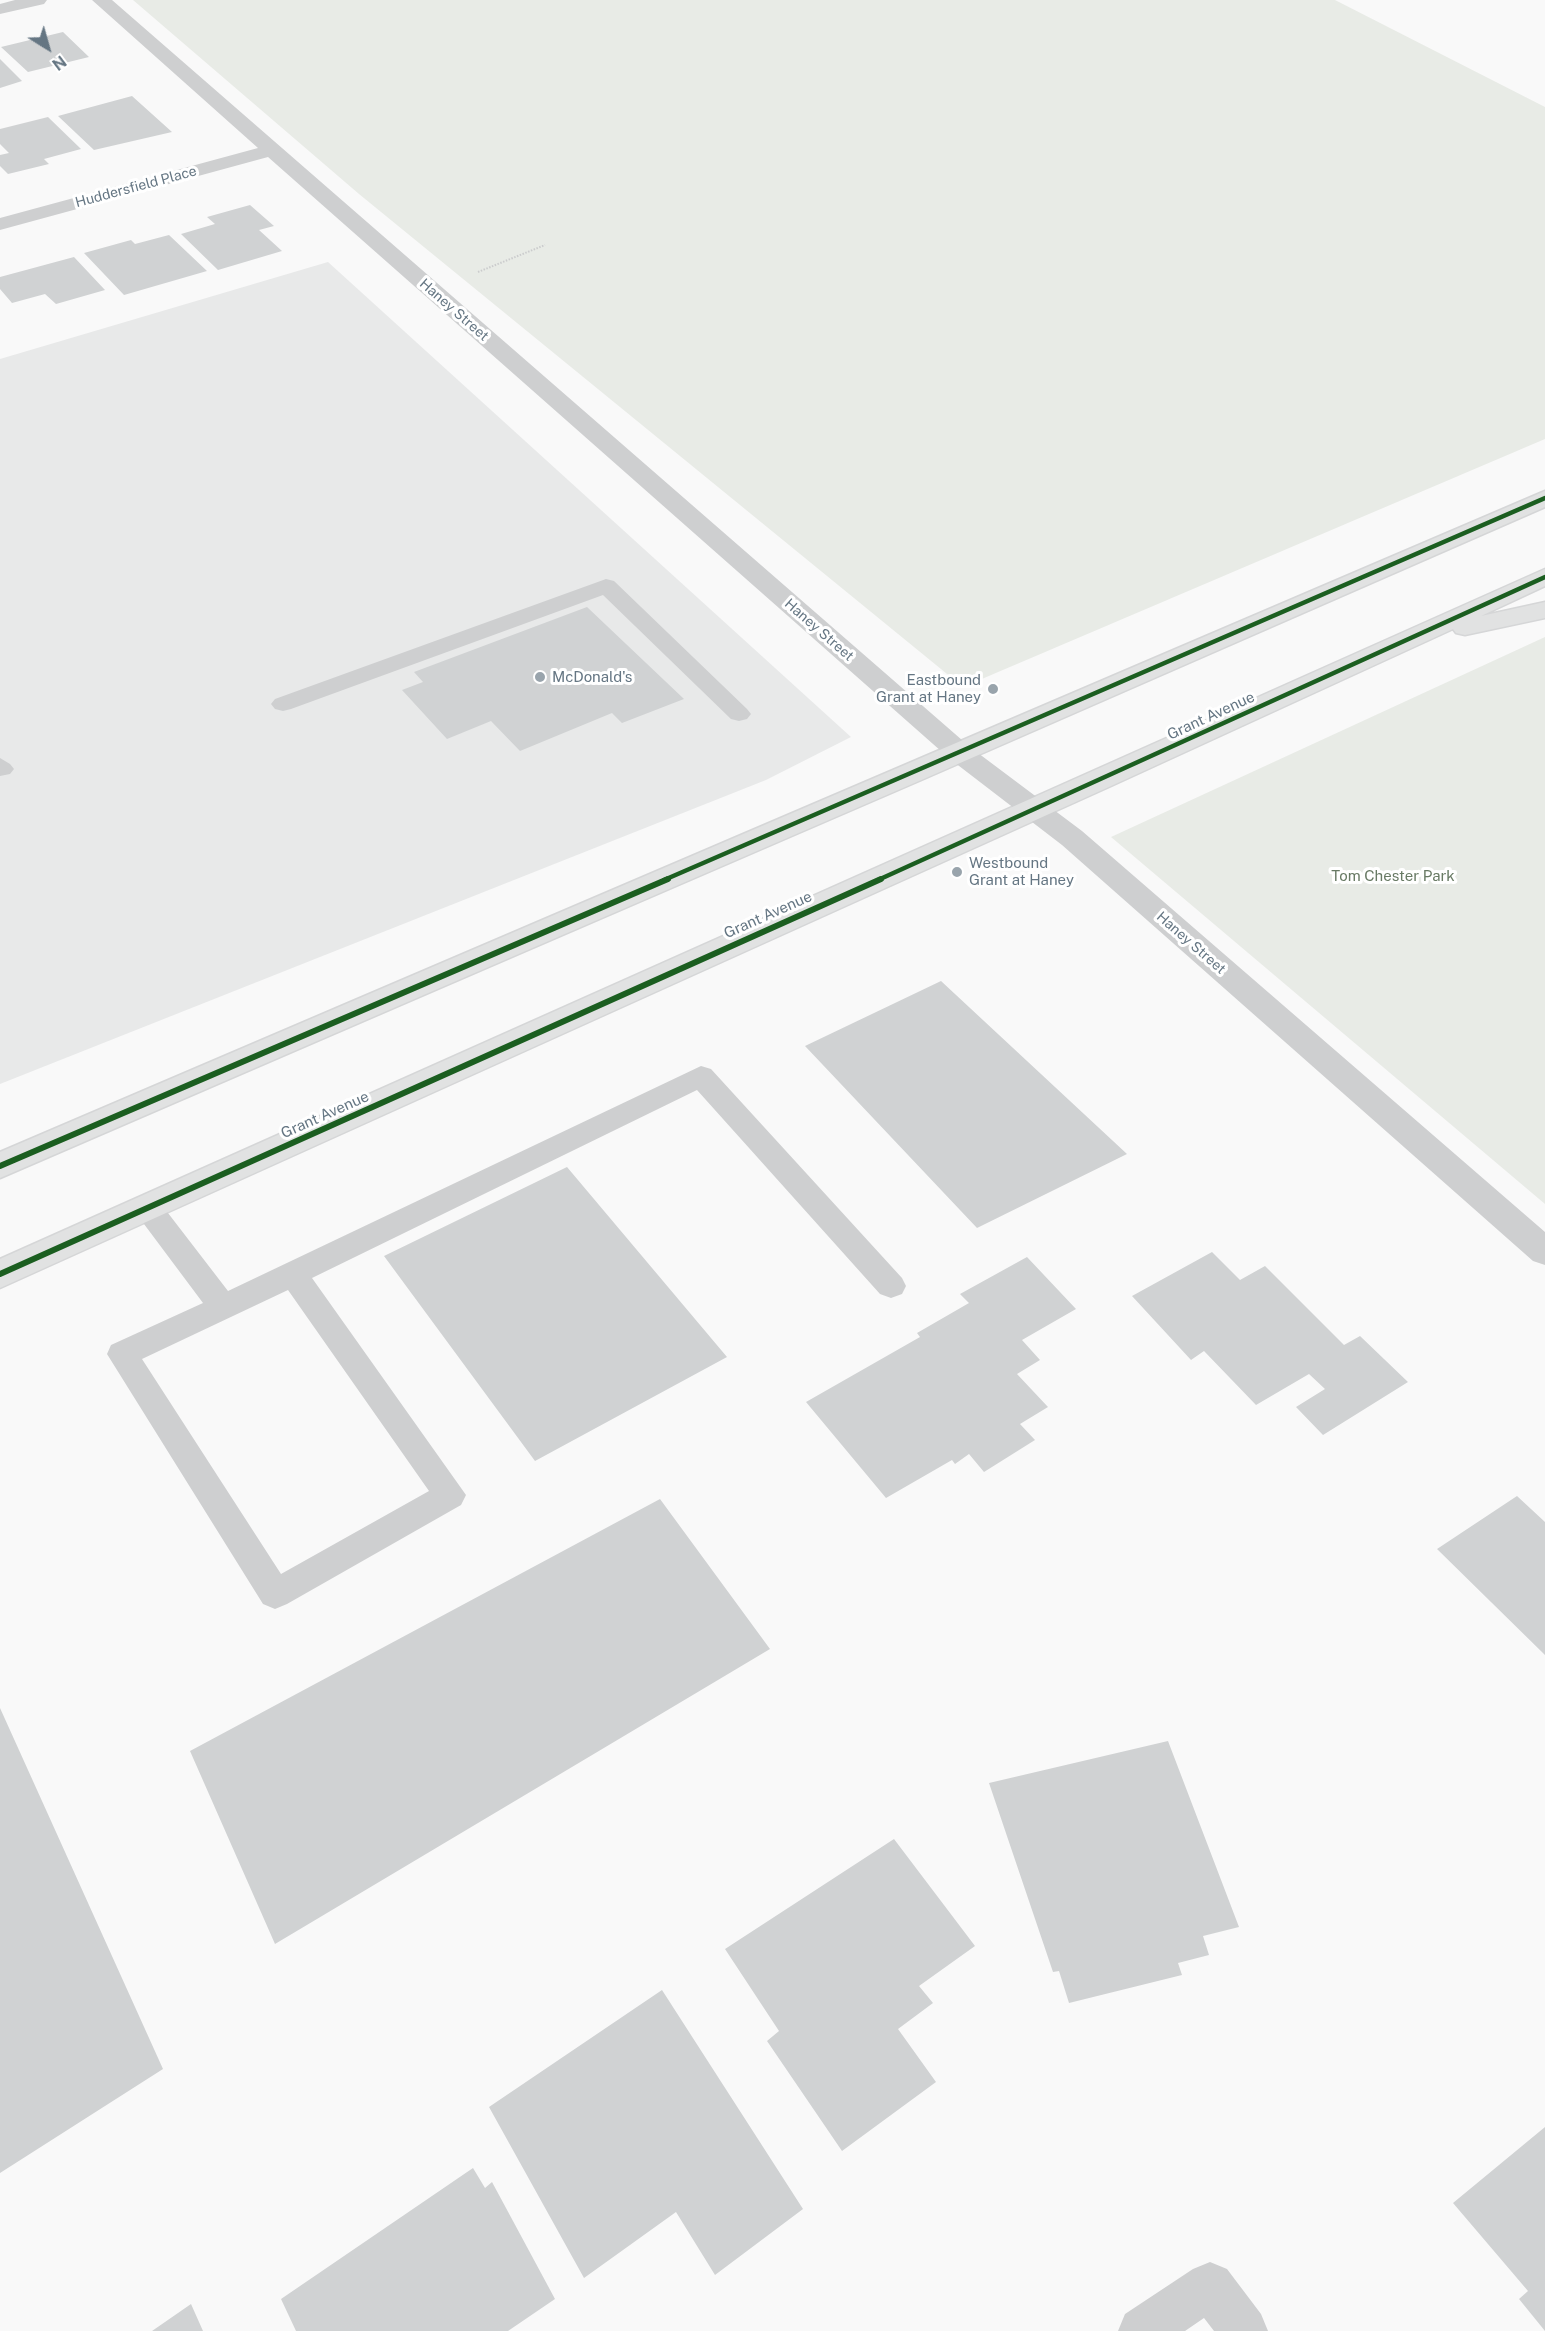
<!DOCTYPE html>
<html>
<head>
<meta charset="utf-8">
<style>
	body { margin:0 }
	#map { position:relative; width:1545px; height:2331px; overflow:hidden; background:#f9f9f9; font-family:"Public Sans",sans-serif }
	canvas { display:block }
	.north { position:absolute; left:18px; top:18px; width:60px; height:60px; -webkit-text-stroke:4px #fff; paint-order:stroke; rotate:143deg; font-size:16px; font-weight:700; line-height:24px; text-align:center; color:#657683 }
	.north::after { content:''; display:block; margin:auto; width:21px; height:27px; background:#657683; clip-path:polygon(50% 0,100% 100%,50% 72%,0 100%) }
</style>
</head>
<body>
<div id="map">
<canvas width="1545" height="2331"></canvas>
<div class="north">N</div>
</div>
<script>
const c = document.querySelector('canvas').getContext('2d');
c.lineJoin = 'round';
function fillPath(path, color) { c.fillStyle = color; c.fill(path, 'evenodd'); }
const poly = rows => new Path2D(rows.map(r => 'M' + r).join(''));
function strokePath(path, color, width, dash) { c.strokeStyle = color; c.lineWidth = width; c.lineCap = dash ? 'butt' : 'round'; c.setLineDash(dash || []); c.stroke(path); }
function write(font, color, halo, rows, align = 'center') {
  c.font = font + ' "Public Sans",sans-serif'; c.lineWidth = 6; c.setLineDash([]); c.textBaseline = 'middle'; c.strokeStyle = halo; c.fillStyle = color; for (const [text, x, y, turn = 0] of rows) {
    c.save(); c.translate(x, y); c.rotate((+turn || 0) * Math.PI / 180); c.textAlign = isNaN(turn) ? turn : align; if (halo) c.strokeText(text, 0, 0); c.fillText(text, 0, 0); c.restore();
  }
}
fillPath(poly([
	[328,262,851,737,766,780,0,1084,0,359]
]), '#e8e9e9');
fillPath(poly([
	[133,0,1335,0,1545,107,1545,439,963,687,359,194],
	[1545,637,1545,1204,1111,837]
]), '#e8ebe6');
fillPath(poly([
	[63,32,89,57,28,72,1,47],
	[0,59,22,81,0,88],
	[132,96,172,132,94,150,58,116],
	[48,117,81,149,44,159,49,164,8,174,0,166,0,155,9,153,0,144,0,129],
	[250,205,274,226,259,230,282,251,218,270,181,234,215,224,207,217],
	[169,235,207,271,124,295,84,253,131,240,135,244],
	[74,257,105,290,56,304,45,294,12,303,0,289,0,277],
	[587,607,684,699,622,723,612,713,520,751,491,721,447,739,402,690,423,682,414,672],
	[941,981,1127,1154,977,1228,805,1046],
	[567,1167,727,1357,535,1461,384,1256],
	[1212,1252,1240,1280,1265,1266,1344,1345,1360,1336,1408,1382,1323,1435,1296,1407,1325,1389,1309,1374,1256,1405,1204,1351,1191,1360,1132,1296],
	[1027,1257,1076,1309,1022,1340,1040,1360,1017,1374,1048,1407,1020,1424,1035,1440,984,1472,969,1454,955,1464,952,1460,886,1498,806,1402,920,1337,917,1333,969,1303,960,1294],
	[1517,1496,1545,1522,1545,1655,1437,1549],
	[660,1499,770,1649,275,1944,190,1751],
	[0,1708,163,2069,0,2173],
	[1168,1741,1239,1927,1203,1936,1209,1955,1178,1963,1182,1975,1069,2003,1059,1971,1053,1972,989,1783],
	[894,1839,975,1946,919,1986,933,2003,898,2029,936,2082,842,2151,767,2041,779,2031,725,1949],
	[662,1990,803,2209,715,2275,676,2212,584,2278,489,2107],
	[1545,2127,1545,2331,1519,2299,1528,2291,1453,2203],
	[473,2168,485,2188,492,2182,555,2299,508,2331,296,2331,281,2299],
	[191,2304,203,2331,152,2331]
]), '#d0d2d3');
const secondary = poly([
	[1545,491,1545,507,919,781,0,1178,0,1152,1545,491],
	[1545,569,1545,586,1481,616,1545,602,1545,618,1465,635,1456,633,1453,629,1111,786,0,1288,0,1259,1545,569]
]);
strokePath(secondary, '#d5d6d7', 3);
strokePath(poly([
	[478,272,545,245]
]), '#cbcccd', 2, [1.5, 1.5]);
fillPath(poly([
	[606,579,614,581,747,709,751,714,747,719,739,721,731,719,603,595,291,709,283,711,275,709,271,704,275,699,606,579],
	[0,758,10,764,14,769,10,774,0,776,0,758],
	[701,1066,711,1069,902,1278,906,1286,902,1294,891,1298,880,1294,697,1090,312,1278,466,1495,461,1505,287,1604,275,1609,263,1604,107,1354,111,1345,203,1303,138,1216,134,1208,138,1200,148,1197,158,1200,228,1291,701,1066],
	[288,1290,429,1491,281,1574,142,1359,288,1290]
]), '#cecfd0');
fillPath(poly([
	[15,0,47,0,44,4,0,14,0,4,15,0],
	[92,0,112,0,970,747,1082,831,1545,1232,1545,1265,1533,1261,1062,845,950,759,268,157,0,230,0,218,258,148,92,0],
	[1210,2262,1227,2269,1261,2314,1268,2331,1214,2331,1204,2318,1185,2331,1118,2331,1125,2314,1193,2269,1210,2262]
]), '#cecfd0');
fillPath(secondary, '#e1e2e2');
strokePath(poly([
	[664,880,1545,498],
	[878,880,1545,577]
]), '#1b5e20', 4.5);
strokePath(poly([
	[0,1166,668,879],
	[0,1274,881,879]
]), '#1b5e20', 6);
for (const [x, y, r, color] of [
	[540,677,6,"#99a4ac"],
	[993,689,6,"#99a4ac"],
	[957,872,6,"#99a4ac"]
]) { const dot = new Path2D(); dot.arc(x, y, r, 0, 2 * Math.PI); c.fillStyle = color; c.fill(dot); strokePath(dot, '#fff', 2); }
write('14px', '#657683', '#fff', [
	["Huddersfield Place",136,187,-15],
	["Haney Street",454,310,41],
	["Haney Street",819,630,41],
	["Haney Street",1191,943,41]
]);
write('15px', '#657683', '#fff', [
	["McDonald's",552,677],
	["Eastbound",981,680,"right"],
	["Grant at Haney",981,697,"right"],
	["Westbound",969,863],
	["Grant at Haney",969,880]
], 'left');
write('15px', '#657683', '#fff', [
	["Grant Avenue",1211,716,-25],
	["Grant Avenue",768,915,-24],
	["Grant Avenue",325,1115,-24]
]);
write('15px', '#687a64', '#fff', [
	["Tom Chester Park",1393,876]
]);
</script>
</body>
</html>
